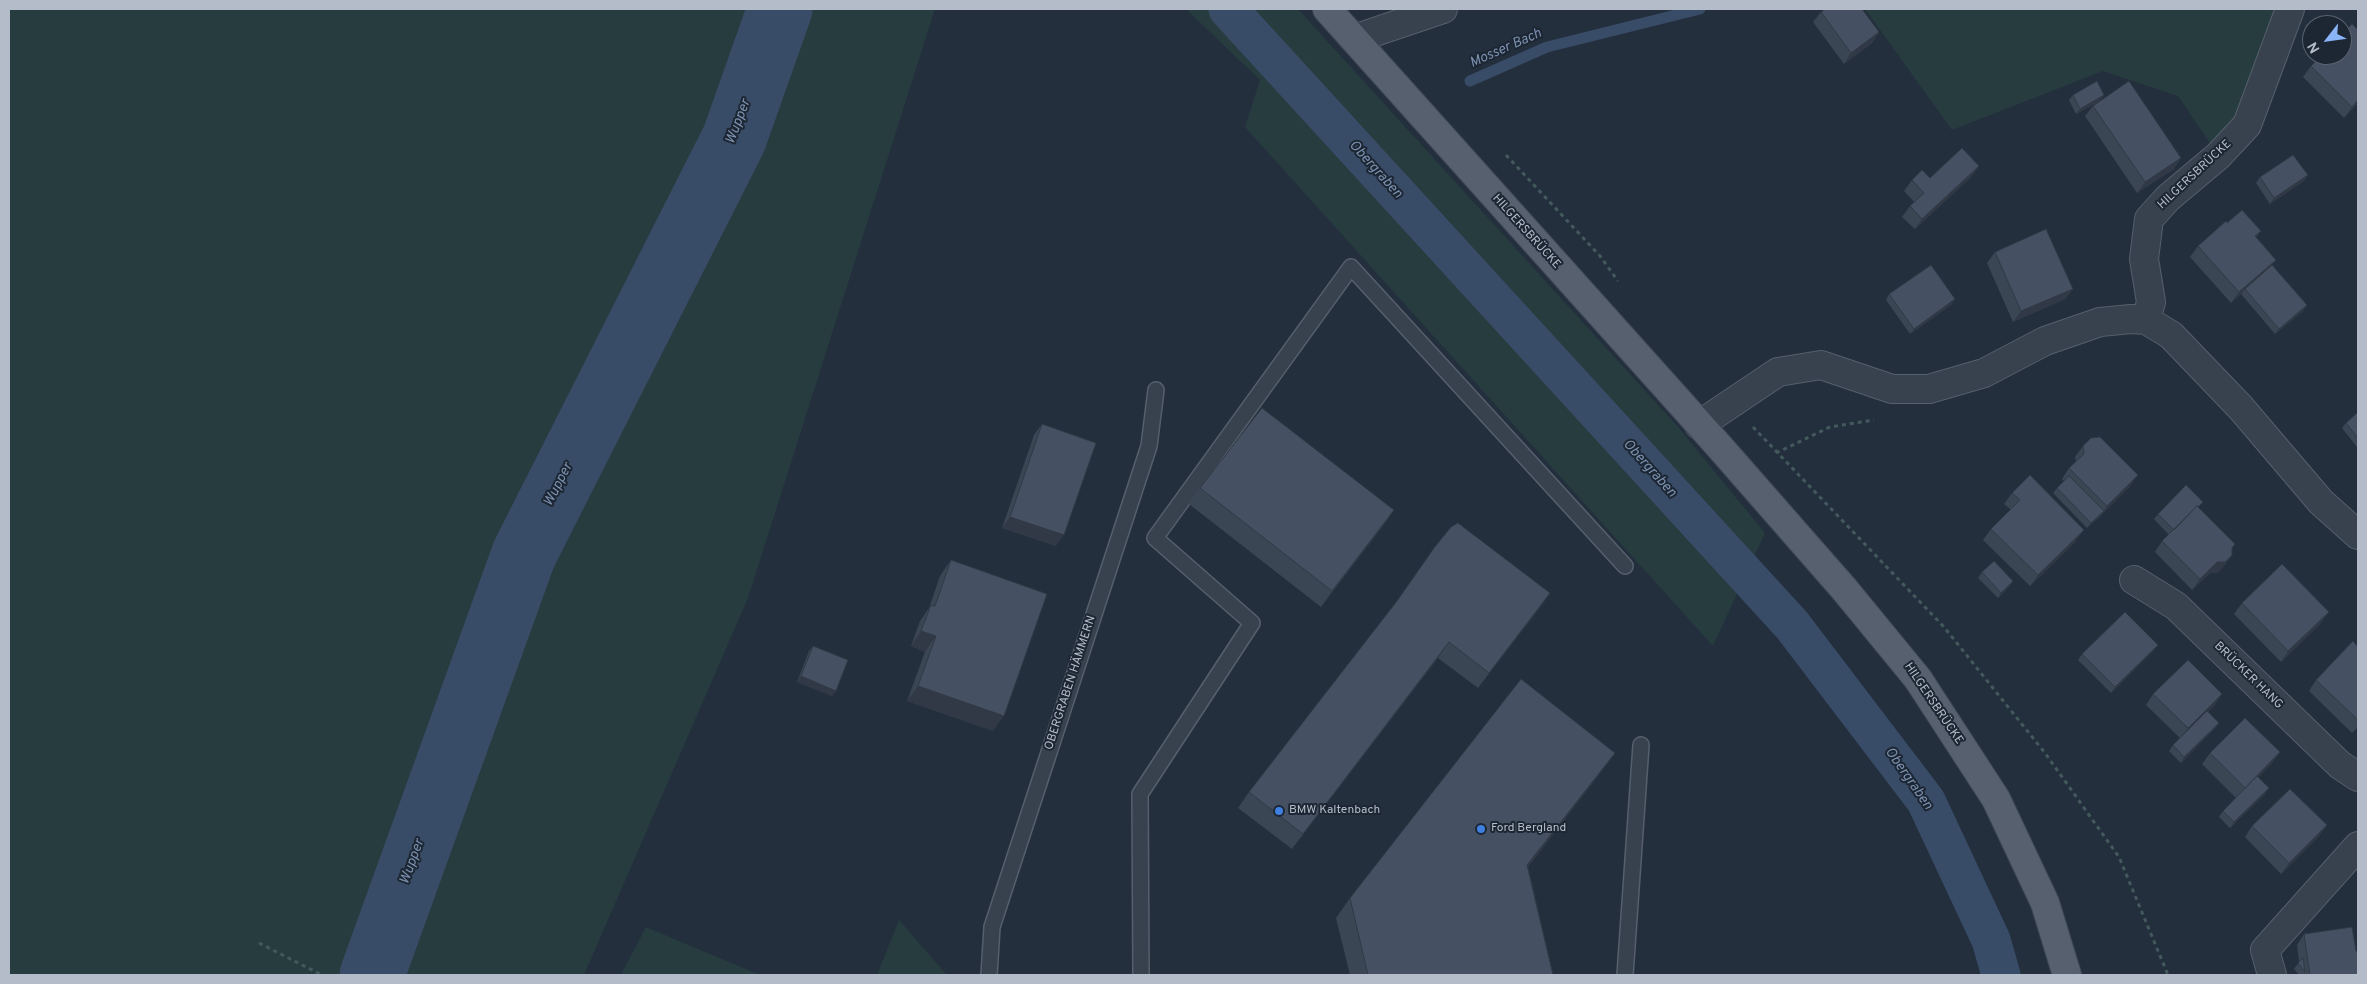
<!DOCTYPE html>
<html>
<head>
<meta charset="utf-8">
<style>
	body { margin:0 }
	#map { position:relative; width:2367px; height:984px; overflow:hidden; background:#242f3e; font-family:Overpass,sans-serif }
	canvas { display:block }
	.frame { position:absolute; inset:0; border:10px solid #b4bcc9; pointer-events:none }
	.north { position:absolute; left:2302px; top:15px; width:50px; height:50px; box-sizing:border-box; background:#1d2633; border:1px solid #59626f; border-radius:50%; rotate:240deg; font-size:14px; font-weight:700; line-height:20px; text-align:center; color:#b4bcc9 }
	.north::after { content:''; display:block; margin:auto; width:18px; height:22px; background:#8ab4f8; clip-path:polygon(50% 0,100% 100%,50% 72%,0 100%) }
</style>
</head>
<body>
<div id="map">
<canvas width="2367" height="984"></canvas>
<div class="frame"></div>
<div class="north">N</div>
</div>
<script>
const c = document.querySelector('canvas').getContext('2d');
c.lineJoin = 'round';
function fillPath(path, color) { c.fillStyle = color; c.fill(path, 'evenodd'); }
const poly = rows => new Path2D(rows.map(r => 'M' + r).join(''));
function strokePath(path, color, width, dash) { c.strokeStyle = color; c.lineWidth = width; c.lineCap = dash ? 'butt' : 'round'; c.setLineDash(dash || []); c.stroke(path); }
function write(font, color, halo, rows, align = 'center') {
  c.font = font + ' Overpass,sans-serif'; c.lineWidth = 4; c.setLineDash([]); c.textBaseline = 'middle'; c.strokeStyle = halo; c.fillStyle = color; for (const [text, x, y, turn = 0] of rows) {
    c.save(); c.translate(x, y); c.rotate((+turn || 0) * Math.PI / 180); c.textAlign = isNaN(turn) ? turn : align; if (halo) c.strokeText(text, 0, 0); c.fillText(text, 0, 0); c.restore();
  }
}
fillPath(poly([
	[9,9,935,9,748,598,584,975,9,975],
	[1186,9,1298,9,1679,428,1765,533,1713,646,1245,127,1260,80],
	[1865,9,2277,9,2236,119,2214,149,2178,96,2103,71,1952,130],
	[899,920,946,974,947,975,877,975],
	[646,927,760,975,621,975]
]), '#263c3f');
strokePath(poly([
	[1470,81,1547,47,1700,9]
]), '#394c67', 11);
strokePath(poly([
	[1228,9,1792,625,1926,801,1991,940,2001,975]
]), '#394c67', 39);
strokePath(poly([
	[372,975,524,554,734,139,780,9]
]), '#394c67', 65);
const lane = poly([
	[989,975,992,927,1149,446,1156,390],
	[1141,975,1140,794,1252,623,1155,538,1351,267,1625,566],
	[1625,975,1641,745]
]);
const street = poly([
	[1354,39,1443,9],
	[2146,320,2151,302,2144,259,2149,219,2168,198,2218,156,2247,125,2290,9],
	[1699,425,1778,372,1821,365,1892,389,1929,389,1984,373,2045,341,2100,322,2131,319,2146,320,2171,335,2241,408,2321,502,2358,535],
	[2134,580,2176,606,2340,765,2358,777],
	[2272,975,2265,950,2358,846]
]);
const primary = poly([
	[1327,9,1718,445,1845,590,1918,679,1996,799,2045,903,2067,975]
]);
strokePath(lane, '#565f6c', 18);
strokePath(street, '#565f6c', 30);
strokePath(primary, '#414a57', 30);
strokePath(poly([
	[1506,155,1600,256,1618,281],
	[1753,427,1944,627,2045,753,2119,857,2168,975],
	[1776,453,1830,427,1874,420],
	[259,943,322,975]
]), '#44595c', 3, [4, 4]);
strokePath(lane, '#38414e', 15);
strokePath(street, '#38414e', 28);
strokePath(primary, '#56606e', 28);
fillPath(poly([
	[1821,12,1879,32,1872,43,1844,64,1813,22],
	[2311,66,2358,103,2344,118,2303,77],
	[2073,95,2104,95,2100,101,2076,114,2069,100],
	[2093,106,2174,169,2137,193,2085,116],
	[1979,166,1971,177,1915,229,1902,217,1910,206,1914,202,1904,191,1912,180,1930,178],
	[2308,175,2304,181,2270,204,2256,183,2260,177],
	[2227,223,2261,231,2256,237,2272,265,2307,305,2303,311,2275,334,2241,294,2231,303,2190,257,2198,246],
	[1995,252,2073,289,2065,299,2013,322,1987,263],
	[1889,294,1955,299,1951,305,1910,334,1886,300],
	[2358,412,2358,446,2357,447,2342,428,2346,423],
	[1042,424,1056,546,1002,528,1034,435],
	[2083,446,2130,486,2087,528,2053,493,2057,488,2064,481,2062,479,2069,468,2076,462,2075,457],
	[1200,488,1394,510,1383,526,1321,607,1189,504],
	[2012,493,2076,541,2030,586,1983,540,1991,529,2011,510,2004,504],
	[2199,508,2232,549,2232,555,2224,566,2217,573,2210,573,2192,590,2155,552,2162,541,2169,535,2154,519,2158,514],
	[951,560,993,731,907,701,925,652,911,646,920,621,929,608,940,576],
	[1982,572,2013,581,2009,587,1998,598,1978,578],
	[1550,593,1539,609,1478,688,1438,658,1292,849,1238,808,1249,792,1397,601],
	[2242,603,2321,623,2281,662,2234,614],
	[813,646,836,691,832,696,797,682,809,651],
	[2358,647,2358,727,2352,733,2309,691,2316,680],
	[2154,650,2111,693,2078,660,2082,654],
	[2153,694,2215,705,2208,711,2219,723,2215,728,2181,763,2169,751,2173,745,2180,738,2146,705],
	[2280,752,2272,763,2258,777,2265,794,2230,828,2219,817,2223,811,2236,798,2202,764,2210,753],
	[1615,753,1601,772,1528,867,1553,975,1350,975,1336,918,1350,898],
	[2327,825,2319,836,2281,874,2245,837,2252,826],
	[2304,934,2358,975,2299,975,2294,969,2299,962,2297,945]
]), '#3b4654');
fillPath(poly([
	[1879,32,1872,43,1844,64,1851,53],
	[2104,95,2100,101,2076,114,2080,109],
	[2358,100,2358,103,2344,118,2352,107],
	[2181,158,2174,169,2137,193,2145,182],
	[1979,166,1971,177,1915,229,1922,219],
	[2308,175,2304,181,2270,204,2274,198],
	[2276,260,2268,271,2245,289,2241,294,2231,303,2239,292],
	[2073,289,2065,299,2013,322,2021,311],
	[1955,299,1951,305,1910,334,1914,329],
	[2307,305,2303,311,2275,334,2279,329],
	[2138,475,2130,486,2100,517,2107,506],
	[1394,510,1383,526,1321,607,1332,591],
	[2104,511,2100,517,2087,528,2091,523],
	[1010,517,1064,535,1056,546,1002,528],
	[2084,530,2076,541,2030,586,2038,575],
	[2232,555,2224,566,2217,573,2210,573,2192,590,2200,579,2217,562],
	[2013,581,2009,587,1998,598,2001,593],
	[1550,593,1539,609,1478,688,1489,673],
	[2329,612,2321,623,2281,662,2288,651],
	[921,631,936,636,925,652,911,646],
	[1449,642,1438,658,1292,849,1303,834],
	[2158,645,2154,650,2111,693,2115,687],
	[801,676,836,691,832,696,797,682],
	[918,686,1004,716,993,731,907,701],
	[2222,694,2215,705,2180,739,2188,728],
	[2219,723,2215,728,2181,763,2184,757],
	[2280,752,2272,763,2237,799,2245,788],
	[1615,753,1601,772,1514,885,1527,865],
	[2269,788,2265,794,2230,828,2234,822],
	[2327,825,2319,836,2281,874,2289,863]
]), '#303945');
const building = poly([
	[1825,9,1862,9,1879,32,1851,53,1821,12,1825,9],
	[2352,24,2357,29,2358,28,2358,100,2352,107,2311,66,2322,55,2342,55,2342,34,2352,24],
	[2097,81,2104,95,2080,109,2073,95,2097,81],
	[2129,81,2181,158,2145,182,2093,106,2129,81],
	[1962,148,1979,166,1922,219,1910,206,1924,193,1912,180,1922,170,1930,178,1962,148],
	[2293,155,2308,175,2274,198,2260,177,2293,155],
	[2242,210,2261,231,2255,236,2276,260,2239,292,2198,246,2226,221,2227,223,2242,210],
	[2046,229,2073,289,2021,311,1995,252,2046,229],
	[1931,265,1955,299,1914,329,1889,294,1931,265],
	[2272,265,2307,305,2279,329,2245,289,2272,265],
	[1262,408,1394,510,1332,591,1200,488,1262,408],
	[2358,412,2358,438,2346,423,2358,412],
	[1042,424,1096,443,1064,535,1010,517,1042,424],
	[2100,437,2138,475,2107,506,2069,468,2084,454,2083,446,2091,438,2100,437],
	[2030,475,2084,530,2038,575,1991,529,2020,500,2012,493,2030,475],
	[2069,476,2104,511,2091,523,2057,488,2069,476],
	[2186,485,2203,502,2198,507,2197,506,2174,530,2158,514,2186,485],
	[2197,506,2235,544,2232,548,2232,555,2225,562,2217,562,2200,579,2162,541,2197,506],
	[1458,523,1550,593,1489,673,1449,642,1303,834,1249,792,1397,601,1434,548,1451,527,1458,523],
	[951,560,1047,594,1004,716,918,686,936,636,921,631,931,605,935,606,951,560],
	[1994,561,2013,581,2001,593,1982,572,1994,561],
	[2282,564,2329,612,2288,651,2242,603,2282,564],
	[2125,612,2158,645,2115,687,2082,654,2125,612],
	[2353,641,2358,647,2358,720,2316,680,2353,641],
	[813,646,848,660,836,691,801,676,813,646],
	[2188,660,2222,694,2188,728,2153,694,2188,660],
	[1521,679,1615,753,1527,865,1553,975,1368,975,1350,898,1521,679],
	[2207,711,2219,723,2184,757,2173,745,2207,711],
	[2245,718,2280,752,2245,788,2210,753,2245,718],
	[2257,776,2269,788,2234,822,2223,811,2257,776],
	[2290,789,2327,825,2289,863,2252,826,2290,789],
	[2352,927,2356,951,2358,953,2358,975,2310,975,2304,934,2352,927],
	[2303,958,2305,972,2298,963,2303,958]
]);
fillPath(building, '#455162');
strokePath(building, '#303945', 1);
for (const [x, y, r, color] of [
	[1279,811,5,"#3f7fe0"],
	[1481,829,5,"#3f7fe0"]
]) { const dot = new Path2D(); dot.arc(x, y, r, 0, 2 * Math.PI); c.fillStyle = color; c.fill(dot); strokePath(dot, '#1d2633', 2); }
write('12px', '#b4bcc9', '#1d2633', [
	["HILGERSBRÜCKE",2195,175,-43],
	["HILGERSBRÜCKE",1526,232,48],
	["BRÜCKER HANG",2248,676,44],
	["OBERGRABEN HÄMMERN",1071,683,-72],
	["HILGERSBRÜCKE",1933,704,56]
]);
write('12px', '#b4bcc9', '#1d2633', [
	["BMW Kaltenbach",1289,811],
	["Ford Bergland",1491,829]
], 'left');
write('italic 14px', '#7c92b1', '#1d2633', [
	["Mosser Bach",1506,49,-24],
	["Wupper",739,122,-69],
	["Obergraben",1375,170,48],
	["Obergraben",1649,469,48],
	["Wupper",559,485,-63],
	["Obergraben",1908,779,55],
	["Wupper",413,862,-70]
]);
</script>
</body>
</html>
